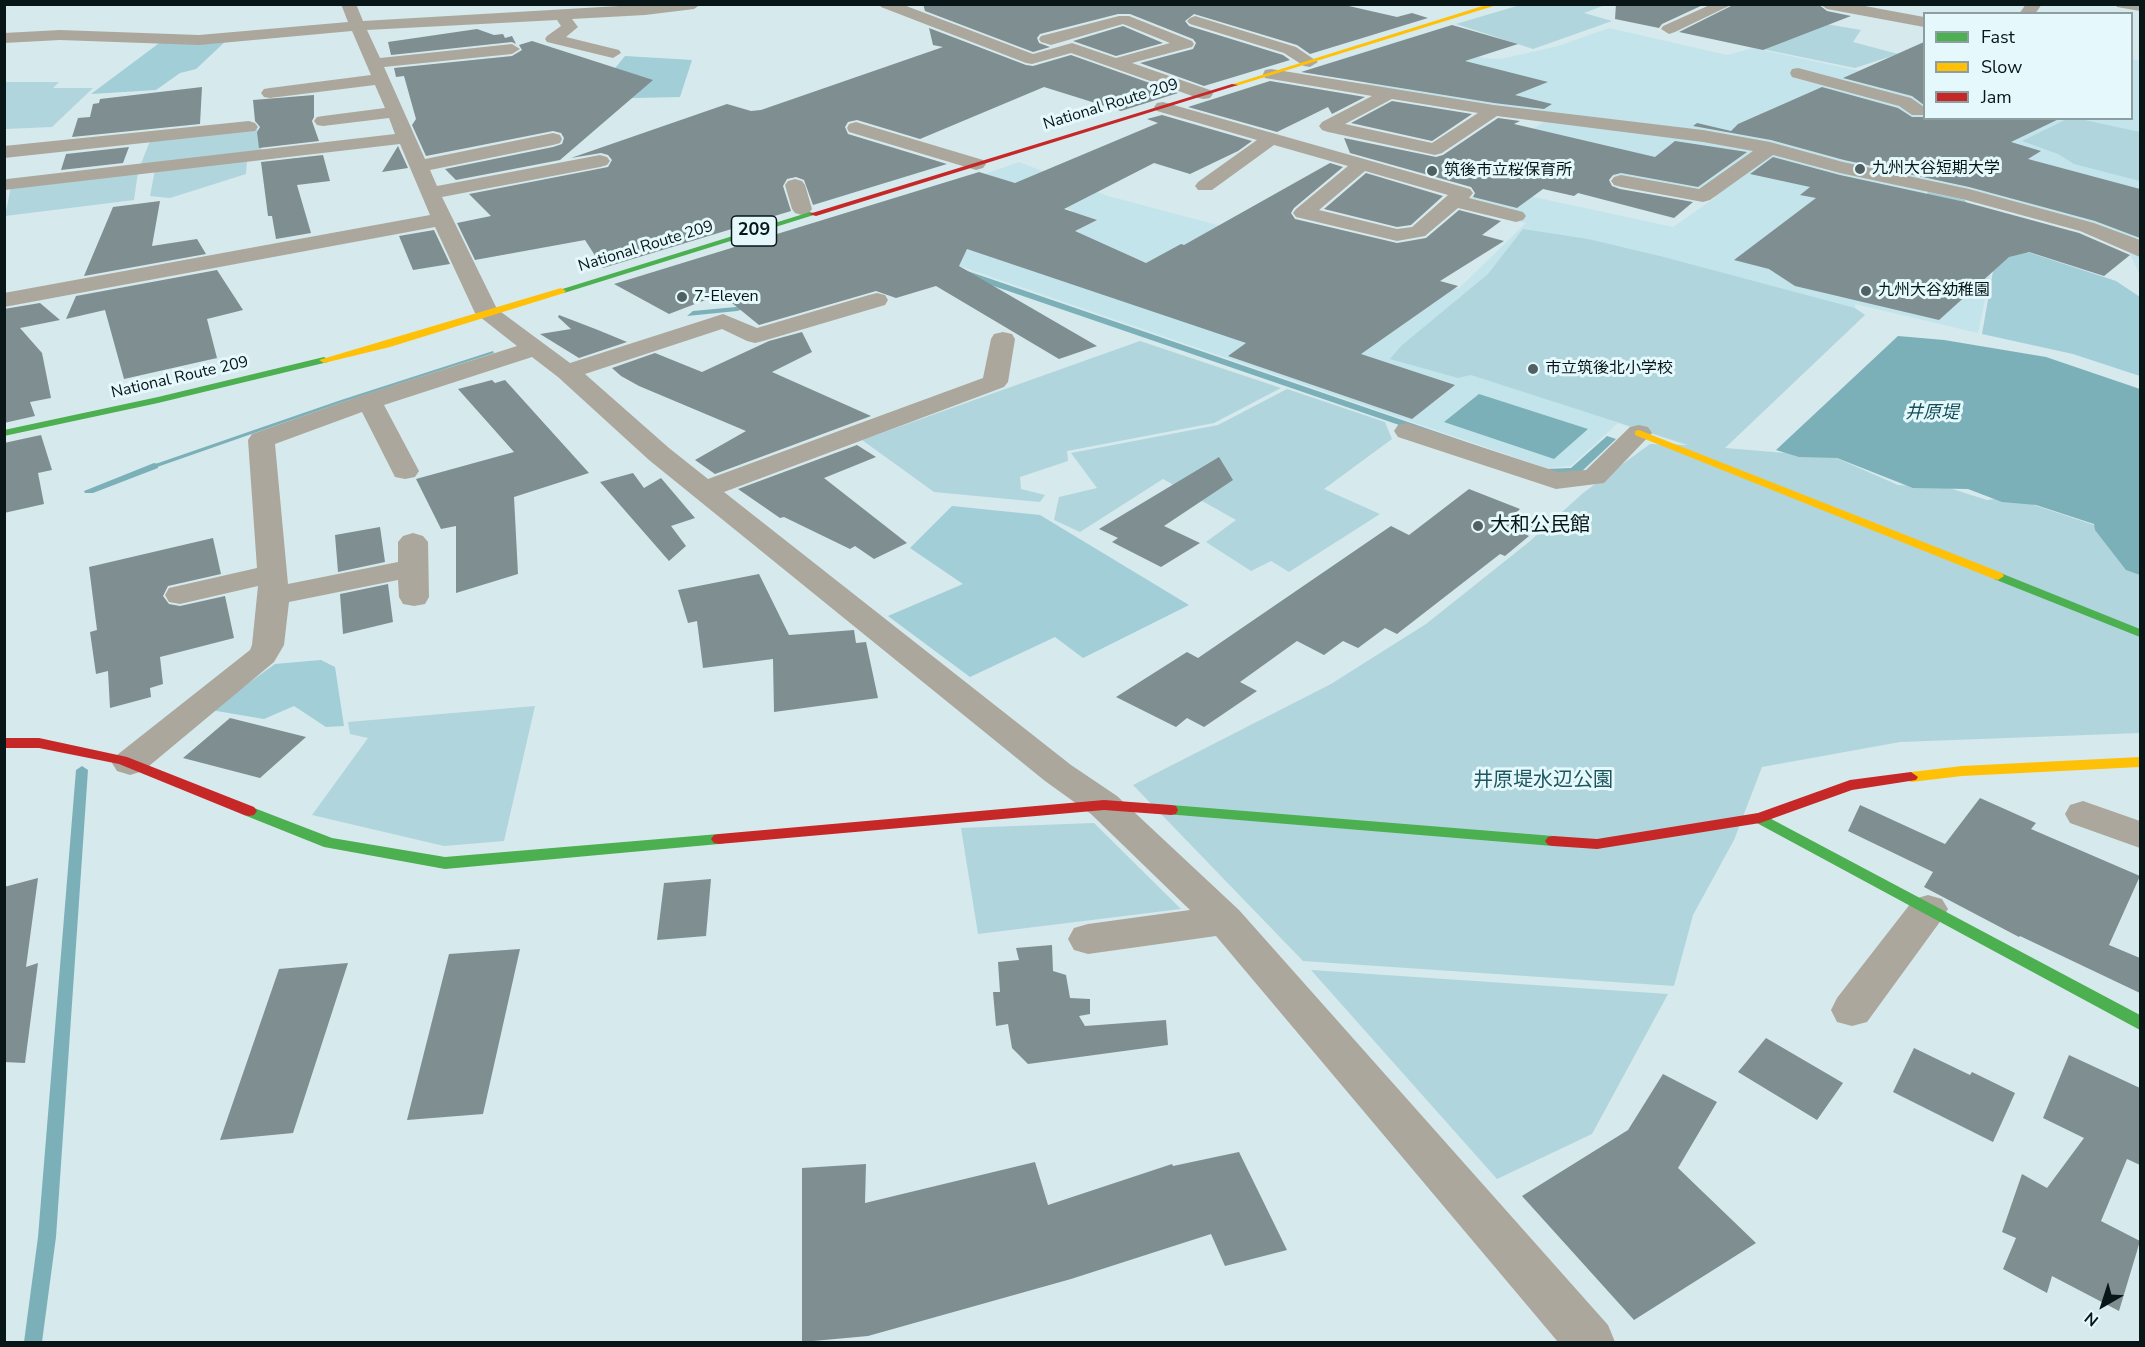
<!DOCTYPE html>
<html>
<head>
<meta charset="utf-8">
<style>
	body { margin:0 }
	#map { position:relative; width:2145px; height:1347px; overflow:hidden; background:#d6e9ed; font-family:"Nunito Sans",sans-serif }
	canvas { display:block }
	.frame { position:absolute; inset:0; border:6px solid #091618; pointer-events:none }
	.legend { position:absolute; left:1923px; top:12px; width:210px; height:108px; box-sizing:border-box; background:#e5f9fd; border:2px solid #8d9ea1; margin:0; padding:8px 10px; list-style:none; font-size:18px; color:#091618 }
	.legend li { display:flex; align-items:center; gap:12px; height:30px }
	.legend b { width:30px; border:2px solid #8d9ea1 }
	.north { position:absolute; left:2073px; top:1275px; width:60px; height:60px; -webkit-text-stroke:4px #e5f9fd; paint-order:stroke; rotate:219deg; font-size:16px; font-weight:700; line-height:24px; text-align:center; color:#091618 }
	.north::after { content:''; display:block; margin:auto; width:21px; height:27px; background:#091618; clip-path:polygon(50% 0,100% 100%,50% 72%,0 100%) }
</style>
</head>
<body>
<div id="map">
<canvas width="2145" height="1347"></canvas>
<div class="frame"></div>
<ul class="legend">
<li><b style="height:8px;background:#4caf50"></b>Fast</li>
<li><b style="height:8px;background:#ffc107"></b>Slow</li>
<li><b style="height:8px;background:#c62828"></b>Jam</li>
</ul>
<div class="north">N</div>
</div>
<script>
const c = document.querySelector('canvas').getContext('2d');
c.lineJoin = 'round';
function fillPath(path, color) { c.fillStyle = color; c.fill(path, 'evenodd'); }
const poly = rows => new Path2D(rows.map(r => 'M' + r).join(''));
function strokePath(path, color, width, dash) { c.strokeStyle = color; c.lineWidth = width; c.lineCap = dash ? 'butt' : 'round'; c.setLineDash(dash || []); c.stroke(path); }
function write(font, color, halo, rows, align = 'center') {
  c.font = font + ' "Nunito Sans","Noto Sans JP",sans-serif'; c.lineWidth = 6; c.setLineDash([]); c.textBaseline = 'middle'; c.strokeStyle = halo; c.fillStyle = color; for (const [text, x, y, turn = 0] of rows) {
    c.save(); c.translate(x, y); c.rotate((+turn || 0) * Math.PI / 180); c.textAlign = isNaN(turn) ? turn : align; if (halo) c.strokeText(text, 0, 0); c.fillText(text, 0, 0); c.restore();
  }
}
fillPath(poly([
	[1609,28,1727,55,1753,48,1924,85,1924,118,2132,118,2132,59,2140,61,2140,275,2127,248,2099,228,1927,190,1905,214,1991,271,1978,333,1855,304,1855,308,1865,315,1717,455,1618,423,1571,466,1546,468,951,263,902,255,1074,211,979,176,1019,162,1108,196,1458,289,1526,223,1459,207,1478,192,1520,194,1673,227,1716,197,1499,153,1555,114,1362,85,1440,58,1390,44,1408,38,1484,58,1500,59,1558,46]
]), '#c4e4eb');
fillPath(poly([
	[1520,5,1605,5,1584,13,1612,21,1533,49,1456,24],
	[1808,21,1861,30,1853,42,1898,54,1855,68,1753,47],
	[5,82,59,82,53,88,93,88,52,127,5,129],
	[2069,118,2080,119,2140,132,2140,181,2074,164,2058,154,2022,141],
	[257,128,262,152,140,166,150,141],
	[247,160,246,174,170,198,150,196,155,170],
	[138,172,134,200,5,216,11,187],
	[1523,229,1588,239,1660,256,1855,308,1865,315,1725,448,1834,457,1898,485,1949,488,1987,500,2010,497,2094,525,2140,527,2140,733,1900,742,1762,767,1734,840,1693,915,1674,986,1303,961,1133,785,1331,684,1426,624,1529,542,1583,493,1650,444,1688,445,1471,375,1458,378,1390,359,1401,346,1488,274],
	[1140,341,1281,388,1214,423,1067,451,1068,461,1020,477,1021,489,1045,495,1040,502,934,492,862,440],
	[1287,389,1385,422,1392,439,1324,489,1380,514,1289,572,1271,561,1251,571,1206,542,1236,520,1163,479,1080,532,1054,520,1059,497,1097,488,1071,453,1218,425],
	[535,706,504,841,444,846,312,815,368,738,350,734,348,722],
	[1094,823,1181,909,978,934,961,828],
	[1311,970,1668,994,1592,1134,1497,1179]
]), '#b1d5dc');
fillPath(poly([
	[228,39,196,69,180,73,156,90,91,94,162,41],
	[625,56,692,60,680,97,590,99],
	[1928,192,1965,200,1975,222,2000,243,2116,281,2140,297,2140,376,2073,354,1982,334,1993,271,1922,252,1909,217],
	[952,506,1040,515,1189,605,1083,658,1055,637,970,677,888,616,963,584,910,548],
	[321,660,335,667,344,726,326,727,294,706,264,719,211,710,275,664]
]), '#a1ced7');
fillPath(poly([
	[947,264,1545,469,1571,468,1607,436,1616,439,1581,472,1545,475,944,269,859,277,737,311,687,316,693,311,736,307,855,273],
	[1898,336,1944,340,2046,357,2140,389,2140,575,2126,570,2095,530,2094,524,2036,505,2002,502,1968,489,1913,488,1837,458,1799,457,1776,450],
	[493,351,494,353,346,401,140,473,138,470,341,400],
	[1479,394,1588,429,1554,459,1444,422]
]), '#7cb0b9');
fillPath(poly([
	[154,463,158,464,158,468,93,493,85,493,84,491,154,463],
	[82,766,88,770,56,1237,42,1342,24,1342,38,1237,76,770,82,766]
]), '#7cb0b9');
fillPath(poly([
	[923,4,1340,4,1397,17,1412,13,1428,18,1310,54,1297,45,1194,14,1185,21,1189,26,1283,55,1290,60,1204,86,1140,63,1193,49,1196,43,1193,39,1130,14,1118,14,1040,34,1037,38,1039,43,1050,47,1033,52,925,11],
	[1616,4,1705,4,1662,24,1659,28,1615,19],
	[1735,4,1818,4,1827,11,1851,16,1763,50,1679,32],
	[1452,25,1518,44,1465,61,1548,82,1515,95,1552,104,1544,109,1494,103,1301,72],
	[1123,26,1163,43,1116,56,1073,41],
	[929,28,1026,65,1033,66,1071,55,1178,93,1121,111,1044,87,920,139,857,120,848,122,845,127,848,134,947,164,813,205,804,180,796,177,787,179,783,186,791,211,603,268,585,240,475,260,457,223,491,216,469,194,608,167,612,160,608,155,601,153,571,158,727,104,751,111,761,110,943,47,933,45],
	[477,29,494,35,503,34,505,38,512,36,516,44,512,42,391,55,388,42],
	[532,41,653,80,560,160,456,180,445,169,553,147,562,144,564,138,561,133,553,131,426,156,412,125,416,119,404,76,396,77,394,68,512,56,522,50,519,45],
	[1924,42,1924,105,1912,96,1843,78],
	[1270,81,1365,97,1332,114,1328,107,1277,132,1188,107],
	[202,87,200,124,72,137,78,118,90,117,93,104,99,103,100,99],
	[1822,87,1898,108,1912,117,2061,118,2011,142,2041,151,2028,159,2140,189,2140,238,2095,221,1969,187,1844,160,1771,140,1693,126,1697,123,1731,131,1738,124],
	[314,95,314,117,312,121,319,141,259,148,257,132,260,127,255,121,253,100],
	[1392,101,1472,114,1432,141,1351,123],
	[1162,115,1252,141,1238,151,1190,174,1154,163,1064,209,1097,220,1075,231,1146,263,1181,244,1184,245,1330,163,1343,167,1294,208,1291,213,1295,219,1397,243,1426,238,1459,210,1501,221,1482,235,1504,241,1440,281,1458,286,1361,354,1455,385,1412,419,1228,356,1246,343,967,249,959,266,1097,346,1059,359,936,286,896,298,876,291,759,325,721,294,669,314,614,284,979,172,1015,183,1158,123,1147,119],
	[1498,118,1520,121,1514,124,1655,157,1675,141,1747,152,1698,187,1621,173,1613,175,1609,180,1612,186,1620,189,1693,202,1674,218,1578,193,1574,196,1543,189,1517,208,1473,197,1475,193,1471,187,1350,153,1344,138,1436,157,1443,155],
	[398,146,408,168,382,172],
	[129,147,123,163,61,170,66,154],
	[323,155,330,181,297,185,311,233,276,239,272,216,268,216,261,162],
	[1773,157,1840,175,1965,202,2079,233,2130,255,2104,276,2029,252,2009,257,1939,320,1795,286,1769,269,1734,260,1816,198,1800,195,1810,187,1750,174],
	[1366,173,1443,196,1411,225,1397,227,1324,209],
	[160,201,152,246,197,239,206,254,84,276,113,207],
	[434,230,450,264,413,270,399,236],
	[217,270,243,310,207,319,217,358,124,379,105,310,66,319,76,296],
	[40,303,60,320,20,328,42,353,51,398,30,402,35,416,4,423,4,309],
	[559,315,598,330,627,342,579,358,540,334,571,329,558,317],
	[802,332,812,352,772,372,871,416,715,474,695,460,746,431,639,386,621,376,612,368,655,353,702,372,769,341],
	[492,380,495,383,505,380,589,473,514,497,518,574,456,593,456,526,441,529,416,479,514,452,458,389],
	[41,435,52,470,38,473,44,504,4,513,4,443],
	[857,445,876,457,824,478,907,543,874,559,855,546,850,549,784,517,780,518,738,489],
	[1219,457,1233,480,1164,526,1200,543,1161,567,1112,542,1118,538,1099,529],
	[633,473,644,488,661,478,695,518,671,526,686,546,669,561,600,482],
	[1469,489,1520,509,1516,513,1539,522,1525,534,1529,536,1505,556,1500,554,1397,634,1385,628,1358,648,1343,641,1324,655,1297,641,1240,682,1257,691,1204,727,1187,718,1176,727,1116,697,1187,652,1198,658,1391,526,1409,535],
	[380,527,385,562,338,572,335,535],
	[213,538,221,574,168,586,163,596,169,604,180,606,225,596,234,638,160,657,163,684,150,688,151,697,110,708,108,671,96,674,90,632,97,630,89,567],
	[759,574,789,635,854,630,856,643,866,642,878,698,774,712,773,659,703,668,697,621,688,623,678,590],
	[388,584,393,622,343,634,340,594],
	[230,718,306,737,260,778,183,758],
	[1980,798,2036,823,2031,829,2140,876,2109,945,2140,958,2140,993,2020,936,2019,937,1924,887,1933,872,1848,831,1860,805,1945,844],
	[38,878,26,967,38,963,25,1063,4,1062,4,887],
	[711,879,706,936,657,940,664,883],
	[1052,945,1053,971,1066,975,1070,998,1090,999,1090,1014,1079,1016,1085,1026,1166,1020,1168,1045,1028,1064,1012,1048,1008,1024,996,1026,993,992,1000,992,998,962,1019,960,1016,948],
	[520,949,483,1114,407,1120,449,954],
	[348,963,293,1133,220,1140,279,969],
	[1766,1038,1843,1083,1817,1120,1738,1072],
	[1914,1048,1970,1075,1972,1072,2015,1093,1993,1142,1893,1092],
	[2069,1055,2140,1088,2140,1165,2127,1159,2101,1221,2140,1241,2119,1311,2052,1276,2047,1293,2003,1269,2016,1238,2002,1232,2022,1174,2047,1188,2084,1138,2043,1118],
	[1663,1074,1717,1102,1678,1168,1756,1243,1634,1320,1522,1196,1628,1130],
	[1239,1152,1287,1250,1225,1266,1211,1234,1071,1279,868,1336,802,1342,802,1168,866,1164,865,1203,1035,1162,1048,1205,1172,1164,1173,1166]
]), '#7f8e91');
fillPath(poly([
	[341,4,356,4,363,21,653,4,701,4,694,9,645,15,572,19,578,27,566,37,619,50,621,53,613,58,547,42,545,39,547,36,561,26,557,20,367,30,380,58,512,44,520,49,512,54,384,67,425,159,553,133,560,135,562,139,560,143,553,145,430,170,437,186,600,155,607,157,610,161,607,165,600,167,442,197,497,309,570,363,723,314,757,328,869,295,877,293,885,295,888,300,885,305,763,341,755,343,747,341,722,329,585,374,669,448,708,479,983,378,991,339,994,334,1003,332,1012,334,1015,339,1008,382,1004,387,724,492,1071,765,1117,796,1239,910,1608,1325,1615,1342,1558,1342,1216,936,1088,954,1074,950,1068,939,1074,928,1088,924,1190,910,1091,814,1045,781,649,460,558,377,532,357,384,405,419,471,415,477,405,479,395,477,362,412,275,444,288,584,398,562,398,542,403,536,413,533,423,536,428,542,429,597,425,604,414,606,403,604,399,597,398,580,289,602,284,645,274,662,143,771,130,775,117,771,112,763,117,755,250,650,252,645,258,586,180,604,169,602,165,595,169,588,257,568,248,440,252,434,360,396,517,346,475,313,435,227,4,307,4,293,430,215,400,144,4,190,4,180,7,179,395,134,389,118,323,126,317,125,314,121,317,117,323,116,385,108,375,85,270,98,264,97,261,93,264,89,270,88,371,75,352,31,199,45,60,40,4,43,4,33,60,30,199,35,348,22,341,4],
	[879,4,901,4,1033,54,1072,43,1116,58,1170,43,1123,24,1051,45,1041,42,1039,39,1041,36,1119,16,1129,16,1192,41,1194,44,1192,47,1132,63,1210,90,1213,94,1210,98,1204,99,1198,98,1071,53,1032,64,1026,63,881,7,879,4],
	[1712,4,1733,4,1675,32,1669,34,1661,29,1663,26,1712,4],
	[1820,4,1854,4,1924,17,1924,27,1827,9,1820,4],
	[2026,4,2042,4,2035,14,2019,14,2026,4],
	[2115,4,2140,4,2140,11,2117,7,2115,4],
	[1195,16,1296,47,1318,62,1310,67,1304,66,1284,53,1190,24,1187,21,1190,18,1195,16],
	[1798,68,1911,98,1924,107,1924,115,1912,115,1899,106,1792,77,1790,73,1792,69,1798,68],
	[1271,69,1494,105,1703,130,1770,142,1843,162,1969,189,2094,223,2140,240,2140,257,2080,231,1966,200,1840,173,1773,155,1710,200,1703,202,1621,187,1614,185,1611,181,1614,177,1621,175,1699,189,1753,151,1703,142,1497,116,1442,153,1435,155,1328,132,1322,130,1319,126,1322,122,1372,96,1265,78,1263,74,1265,70,1271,69],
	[1392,99,1478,113,1432,143,1345,124,1392,99],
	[1163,102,1470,189,1473,193,1469,198,1523,212,1526,216,1523,220,1516,222,1458,208,1425,236,1397,241,1296,217,1293,213,1296,209,1348,166,1274,145,1212,190,1198,190,1195,186,1198,182,1257,140,1157,111,1154,107,1157,103,1163,102],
	[1365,171,1448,195,1412,227,1397,229,1319,210,1365,171],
	[249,121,255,123,258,127,255,131,4,158,4,146,249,121],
	[856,122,983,160,986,164,983,168,976,170,849,132,847,128,849,124,856,122],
	[795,179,802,181,805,185,812,209,809,213,802,215,795,213,792,209,785,185,788,181,795,179],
	[1407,423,1558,472,1586,470,1630,427,1639,425,1648,427,1652,433,1604,483,1556,489,1398,437,1394,431,1398,425,1407,423],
	[2083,801,2140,821,2140,848,2070,823,2065,814,2070,805,2083,801],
	[1928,895,1942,899,1948,909,1942,919,1867,1022,1852,1026,1837,1022,1831,1010,1837,998,1914,899,1928,895]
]), '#aca79c');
fillPath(poly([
	[810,212,817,214,564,293,556,291,810,212],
	[324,357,329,360,328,362,158,403,4,436,4,430,158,397,324,357],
	[1998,572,2140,629,2140,637,1994,579,1992,576,1998,572],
	[1171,805,1553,836,1558,837,1561,841,1558,845,1553,846,1166,814,1164,810,1166,806,1171,805],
	[249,806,332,838,445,857,719,834,724,835,727,839,724,843,719,844,445,869,324,847,244,815,241,811,244,807,249,806],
	[1760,813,2140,1015,2140,1030,1755,822,1752,818,1755,814,1760,813]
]), '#4caf50');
fillPath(poly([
	[1489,4,1500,4,1236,86,1230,85,1489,4],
	[561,288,566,291,564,293,390,347,324,363,319,360,561,288],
	[1639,430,2002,573,2004,576,1998,580,1994,579,1635,435,1635,431,1639,430],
	[2140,757,2140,767,1962,776,1911,782,1904,777,1911,772,1962,766,2140,757]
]), '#ffc107');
fillPath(poly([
	[1232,84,1238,85,816,216,809,214,1232,84],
	[4,738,39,738,127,757,254,807,257,811,254,815,249,816,244,815,119,764,39,748,4,748,4,738],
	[1911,772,1918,777,1916,780,1852,790,1760,823,1597,849,1553,846,1548,845,1545,841,1548,837,1553,836,1597,839,1758,813,1850,780,1911,772],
	[1104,800,1171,805,1176,806,1178,810,1176,814,1171,815,1104,810,719,844,714,843,711,839,714,835,719,834,1104,800]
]), '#c62828');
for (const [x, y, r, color] of [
	[1860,169,6,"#516063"],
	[1432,171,6,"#516063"],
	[1866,291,6,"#516063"],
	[682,297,6,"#516063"],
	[1533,369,6,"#516063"],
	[1478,526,6,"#516063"]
]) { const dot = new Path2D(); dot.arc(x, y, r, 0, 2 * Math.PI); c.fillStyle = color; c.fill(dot); strokePath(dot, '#e5f9fd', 2); }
write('16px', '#091618', '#e5f9fd', [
	["National Route 209",1111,105,-17],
	["National Route 209",646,247,-17],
	["National Route 209",180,378,-13]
]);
write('16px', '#091618', '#e5f9fd', [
	["九州大谷短期大学",1872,169],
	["筑後市立桜保育所",1444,171],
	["九州大谷幼稚園",1878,291],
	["7-Eleven",694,297],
	["市立筑後北小学校",1545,369]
], 'left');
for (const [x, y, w] of [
	[754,231,45]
]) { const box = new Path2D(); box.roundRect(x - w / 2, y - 15, w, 30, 4.5); c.fillStyle = '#e5f9fd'; c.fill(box); strokePath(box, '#091618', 1.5); }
write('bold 18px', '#091618', null, [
	["209",754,231]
]);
write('italic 18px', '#144e58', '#e5f9fd', [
	["井原堤",1932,414]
]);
write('20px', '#091618', '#e5f9fd', [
	["大和公民館",1490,526]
], 'left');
write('20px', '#1f5761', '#e5f9fd', [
	["井原堤水辺公園",1543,781]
]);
</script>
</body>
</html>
